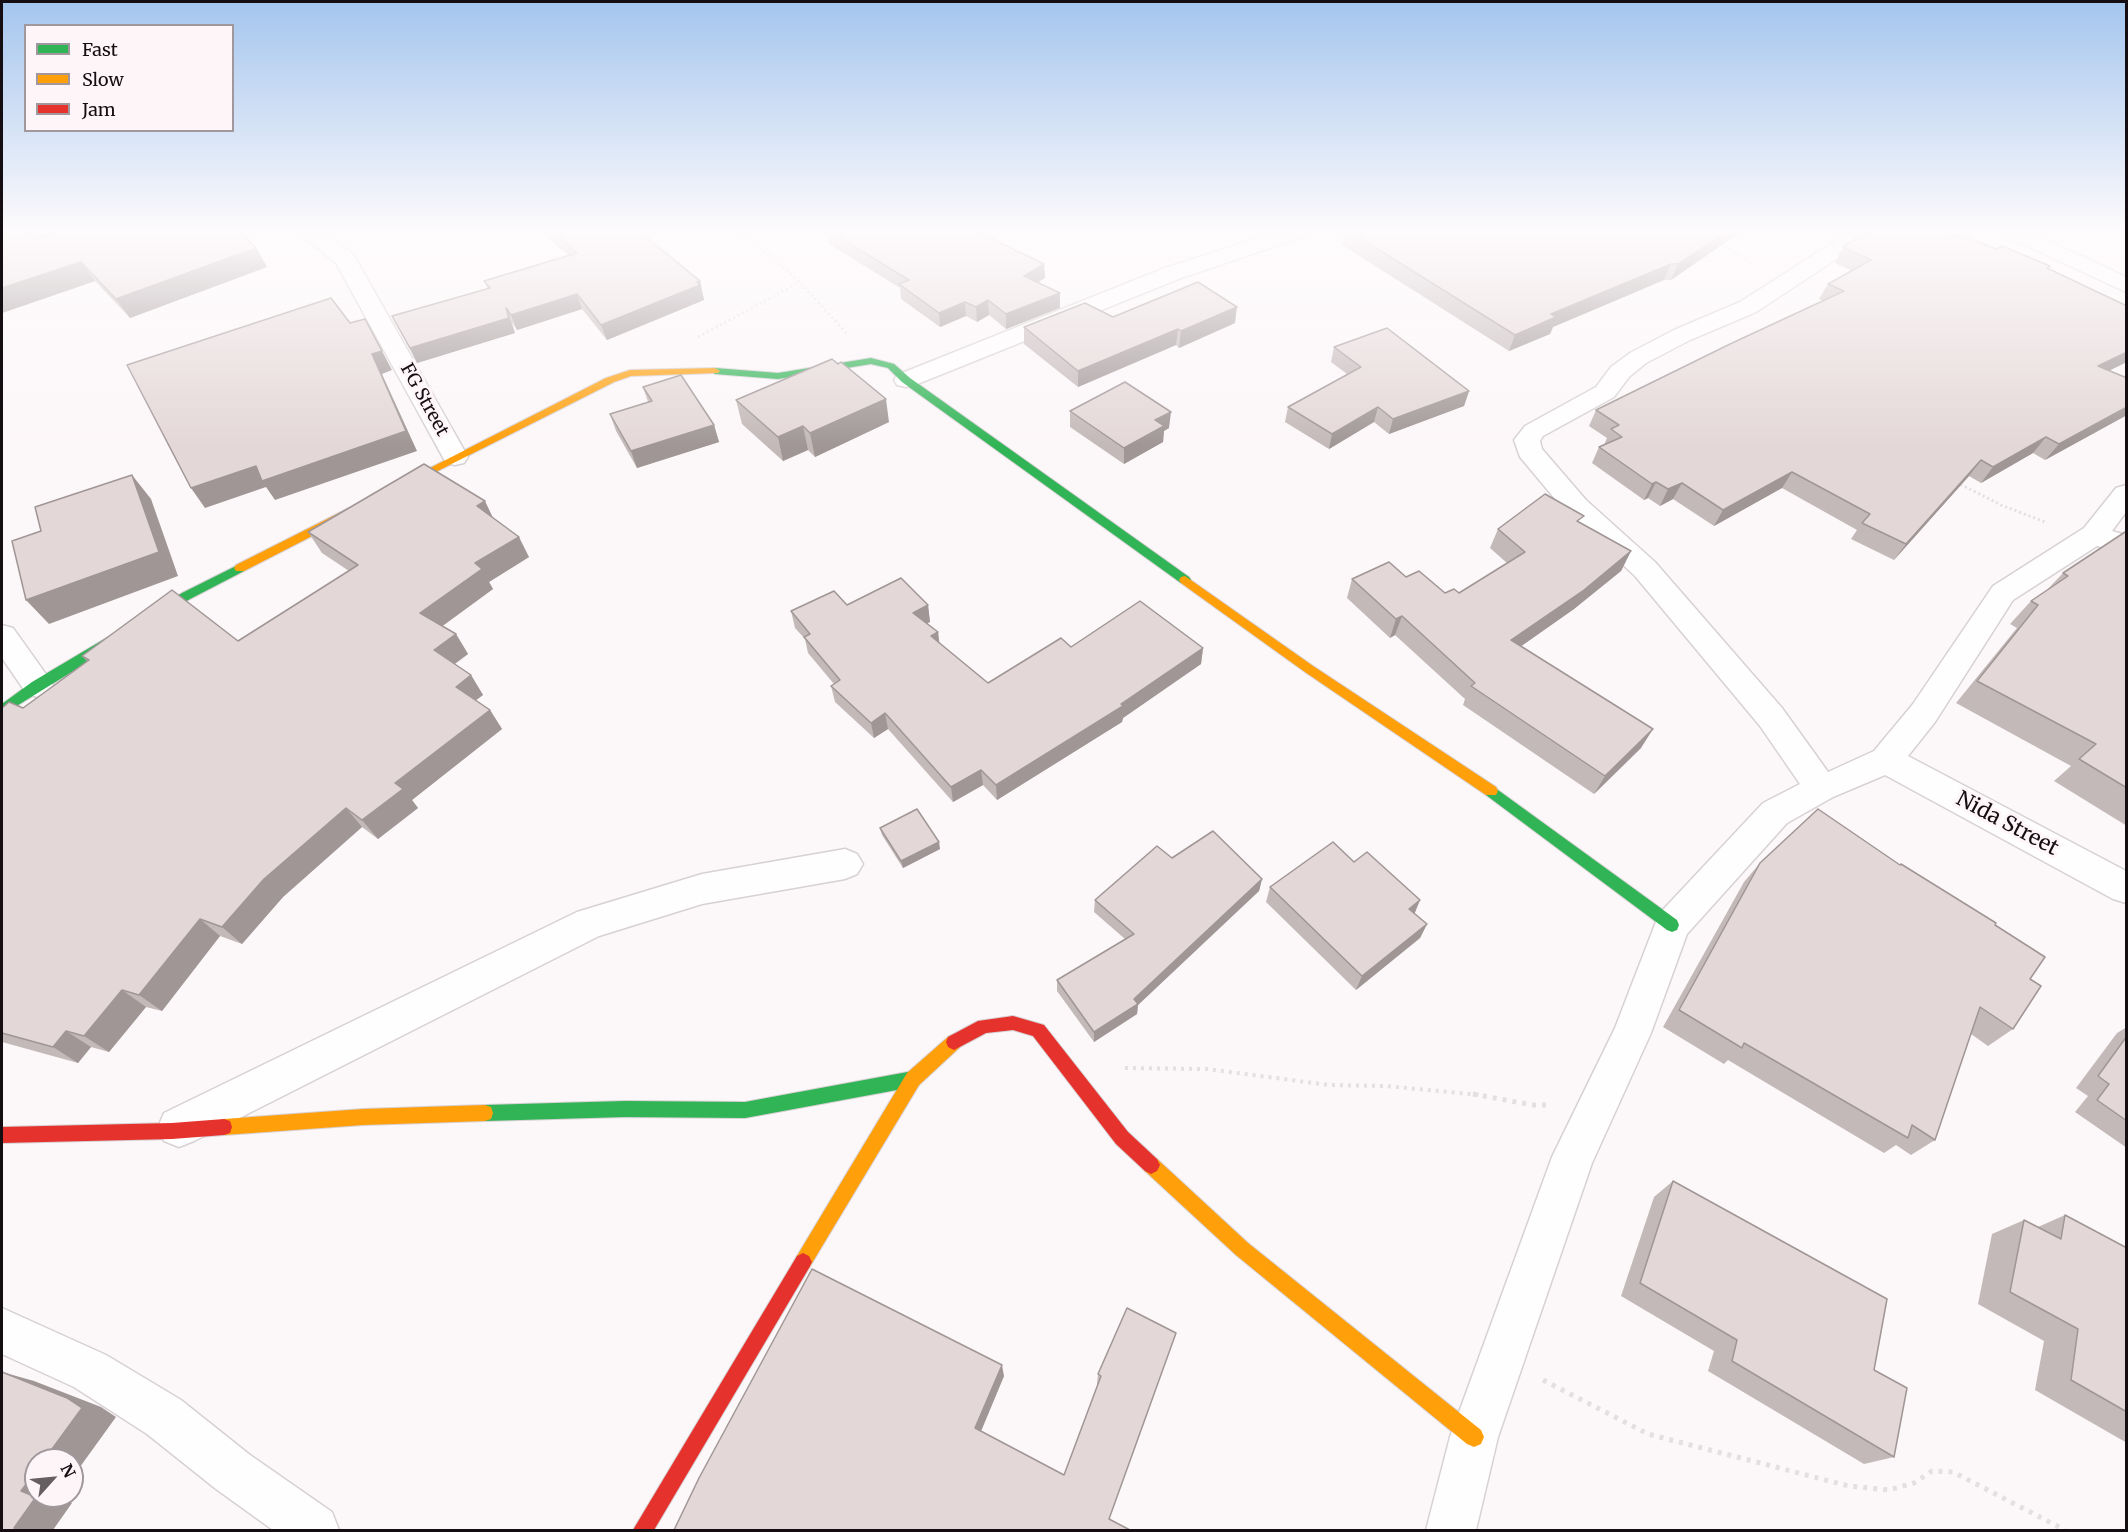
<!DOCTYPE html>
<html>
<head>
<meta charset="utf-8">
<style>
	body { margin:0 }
	#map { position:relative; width:2128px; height:1532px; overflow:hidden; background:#fcf7f9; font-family:Merriweather,serif }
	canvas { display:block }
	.frame { position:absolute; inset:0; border:3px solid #140d11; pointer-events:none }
	.legend { position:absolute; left:24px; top:24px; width:210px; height:108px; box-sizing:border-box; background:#fef5f9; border:2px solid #a0989c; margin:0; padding:8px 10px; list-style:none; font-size:18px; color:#140d11 }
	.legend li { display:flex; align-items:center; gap:12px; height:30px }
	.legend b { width:30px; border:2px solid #a0989c }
	.north { position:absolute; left:24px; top:1448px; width:60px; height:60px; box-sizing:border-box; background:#fef5f9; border:2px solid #a0989c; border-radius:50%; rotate:63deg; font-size:16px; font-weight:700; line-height:24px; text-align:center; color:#140d11 }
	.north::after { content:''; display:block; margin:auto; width:21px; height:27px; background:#655f62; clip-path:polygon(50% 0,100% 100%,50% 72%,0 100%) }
</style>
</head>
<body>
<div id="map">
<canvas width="2128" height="1532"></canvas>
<div class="frame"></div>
<ul class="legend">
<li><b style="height:8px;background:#30b455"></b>Fast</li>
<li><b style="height:8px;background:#ff9f0a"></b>Slow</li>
<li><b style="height:8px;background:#e5322d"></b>Jam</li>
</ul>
<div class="north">N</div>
</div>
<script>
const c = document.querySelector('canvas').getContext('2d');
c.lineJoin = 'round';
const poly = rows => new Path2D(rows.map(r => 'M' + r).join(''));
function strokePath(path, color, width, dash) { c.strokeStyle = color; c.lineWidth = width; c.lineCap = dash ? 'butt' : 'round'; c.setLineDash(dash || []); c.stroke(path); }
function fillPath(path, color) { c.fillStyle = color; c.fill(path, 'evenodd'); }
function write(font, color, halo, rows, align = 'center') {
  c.font = font + ' Merriweather,serif'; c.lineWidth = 6; c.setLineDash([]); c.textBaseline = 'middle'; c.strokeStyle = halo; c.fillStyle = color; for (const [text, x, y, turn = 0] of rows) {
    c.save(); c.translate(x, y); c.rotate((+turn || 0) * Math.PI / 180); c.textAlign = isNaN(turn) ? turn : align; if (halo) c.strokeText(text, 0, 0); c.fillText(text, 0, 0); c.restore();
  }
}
const street = poly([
	[297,231,321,231,353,254,468,457,464,463,455,465,446,463,336,263,297,231],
	[1280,231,1312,231,1309,235,1181,278,915,385,906,387,897,385,894,380,897,375,1165,268,1280,231],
	[1851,231,1876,231,1873,235,1756,312,1690,340,1646,363,1629,377,1614,397,1543,436,1540,441,1542,449,1586,500,1655,562,1782,708,1828,772,1874,751,1913,704,1993,586,2084,528,2116,488,2126,485,2126,512,2112,531,2126,535,2126,554,2097,546,2013,600,1935,722,1908,756,2126,871,2126,903,2113,899,1885,775,1833,797,1787,823,1687,934,1651,1033,1592,1163,1498,1437,1476,1530,1426,1530,1450,1437,1552,1157,1615,1028,1659,914,1763,803,1800,784,1760,726,1635,576,1566,512,1520,457,1514,440,1525,426,1596,387,1611,367,1630,353,1674,330,1740,302,1851,231],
	[2000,231,2028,231,2126,277,2126,292,2003,235,2000,231],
	[2,625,13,628,48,677,53,685,48,693,37,697,26,693,2,658,2,625],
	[845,849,857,854,863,864,857,874,845,879,702,904,599,936,194,1141,179,1147,164,1141,158,1127,164,1113,577,912,702,874,845,849],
	[2,1308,106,1355,181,1400,250,1455,332,1512,339,1530,273,1530,216,1489,147,1434,74,1387,2,1354,2,1308]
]);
const fast = poly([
	[871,358,894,364,910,378,1189,577,1191,580,1189,583,1181,583,902,382,888,368,871,364,778,379,715,374,710,371,715,368,778,373,871,358],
	[240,564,244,565,246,568,244,571,190,599,2,715,2,704,32,682,182,593,240,564],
	[1491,785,1677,920,1679,925,1677,930,1672,932,1667,930,1486,795,1484,791,1486,787,1491,785],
	[913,1071,919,1073,921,1079,919,1085,913,1087,745,1118,625,1117,485,1121,479,1119,477,1113,479,1107,485,1105,625,1101,745,1102,913,1071]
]);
const slow = poly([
	[715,368,720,371,718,373,631,376,614,382,396,492,388,492,387,490,606,378,630,370,715,368],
	[349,508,353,509,353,515,244,571,236,571,234,568,236,565,349,508],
	[1185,576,1313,666,1496,787,1498,791,1496,795,1486,795,1305,672,1181,583,1179,580,1181,577,1185,576],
	[954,1034,960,1037,962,1042,960,1047,919,1085,809,1268,803,1271,797,1268,794,1262,797,1256,907,1073,948,1037,954,1034],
	[485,1105,491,1107,493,1113,491,1119,485,1121,363,1125,224,1135,218,1133,216,1127,218,1121,224,1119,363,1109,485,1105],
	[1151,1156,1157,1159,1248,1243,1481,1430,1484,1437,1481,1444,1474,1447,1467,1444,1236,1255,1145,1171,1142,1165,1145,1159,1151,1156]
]);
const jam = poly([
	[1013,1016,1044,1025,1128,1132,1157,1159,1160,1165,1157,1171,1151,1174,1145,1171,1116,1144,1033,1036,1013,1030,986,1033,954,1050,948,1047,946,1042,948,1037,978,1021,1013,1016],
	[224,1119,230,1121,232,1127,230,1133,224,1135,172,1139,2,1143,2,1127,172,1123,224,1119],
	[803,1253,809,1256,812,1262,809,1268,654,1530,633,1530,797,1256,803,1253]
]);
strokePath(street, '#d7d1d4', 3);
strokePath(fast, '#d7d1d4', 2);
strokePath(slow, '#d7d1d4', 2);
strokePath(jam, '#d7d1d4', 2);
strokePath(poly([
	[741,231,800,282,846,333],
	[1720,244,1752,263],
	[698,337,800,282],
	[1956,482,2001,505,2045,522]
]), '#e2e0e1', 3, [2, 3]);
strokePath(poly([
	[1125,1068,1207,1069,1329,1085,1386,1086,1481,1095]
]), '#e2e0e1', 4, [3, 5]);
strokePath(poly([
	[1473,1094,1533,1105,1550,1105],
	[1543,1380,1648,1434,1849,1486,1889,1490,1914,1483,1932,1471,1953,1472,2065,1530]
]), '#e2e0e1', 5, [4, 6]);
fillPath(street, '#fffefe');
fillPath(fast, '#30b455');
fillPath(slow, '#ff9f0a');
fillPath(jam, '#e5322d');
fillPath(poly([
	[2,231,36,239,256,248,267,267,130,318,95,281,2,313],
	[540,231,639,231,700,281,704,300,607,340,582,309,517,330,512,323,515,333,417,363,392,316,488,289,484,281,568,255],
	[827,231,976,231,1044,264,1045,278,1038,282,1060,293,1060,308,1006,329,989,315,977,322,966,316,940,327,901,299,900,288,829,244],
	[1345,231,1742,231,1671,280,1664,280,1553,327,1550,334,1509,351,1342,245],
	[1955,237,1996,249,2048,269,2109,370,2127,378,2127,415,2045,460,2033,453,1981,483,1969,476,1894,560,1851,539,1857,530,1782,488,1714,526,1673,499,1660,506,1648,498,1644,500,1592,463,1599,447,1604,445,1607,438,1589,426,1596,410,1823,301,1819,299,1828,284,1852,271,1835,263,1843,247],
	[1113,317,1235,323,1179,348,1176,345,1078,387,1024,344,1024,327],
	[1334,347,1469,391,1464,406,1389,434,1374,422,1329,449,1285,422,1288,407,1347,374,1331,362],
	[643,387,714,425,719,442,637,468,616,431,610,414,648,402],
	[736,400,889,422,815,457,808,450,783,461,742,424],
	[1070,411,1169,428,1164,431,1163,442,1124,464,1070,427],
	[494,518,529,557,489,582,493,589,442,626,456,634,468,654,455,664,471,675,483,695,476,700,490,710,502,729,412,800,418,808,378,839,362,827,283,897,242,944,220,936,162,1011,146,1007,109,1052,91,1047,78,1063,2,1042,2,708,23,708,87,661,82,656,238,641,349,571,322,553,308,532],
	[1581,523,1631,551,1621,571,1574,609,1521,646,1641,748,1594,794,1463,705,1465,699,1395,635,1390,638,1347,598,1352,579,1406,577,1445,593,1459,593,1507,563,1490,548,1498,529],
	[2127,533,2127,826,2054,781,2071,766,1956,703,2017,628,2010,624,2031,601,2046,591,2063,573],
	[847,605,928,605,930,622,927,623,938,632,939,643,988,683,1071,647,1203,648,1201,664,1123,718,1122,722,997,800,983,785,953,802,888,729,874,738,835,702,831,686,834,684,808,653,805,639,795,628,791,611],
	[880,828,940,849,903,868,882,835],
	[1172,858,1262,879,1259,891,1138,1005,1137,1014,1094,1042,1057,991,1057,980,1125,939,1094,912,1095,900],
	[1354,862,1420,900,1414,913,1427,924,1420,938,1356,990,1266,902,1270,887],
	[1760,863,1899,865,1995,925,2030,979,2013,1029,1988,1046,1971,1034,1935,1140,1911,1155,1896,1145,1884,1153,1728,1060,1724,1064,1663,1027,1744,882],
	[2127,1027,2127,1148,2075,1112,2088,1096,2076,1088,2117,1033],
	[1673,1181,1874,1370,1894,1457,1864,1464,1708,1371,1714,1351,1621,1296,1654,1197],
	[2065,1215,2127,1248,2127,1443,2035,1390,2044,1341,1978,1304,1992,1234,2024,1220,2038,1227],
	[1127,1308,1109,1519,674,1530,1004,1376,981,1431,1064,1475,1098,1385,1097,1384,1098,1374]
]), '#c4b9b9');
fillPath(poly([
	[1727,231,1742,231,1671,280,1678,264],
	[256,248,267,267,130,318,116,299],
	[81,262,95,281,2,313,2,288],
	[1044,264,1045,278,1024,290,1024,276],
	[1671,264,1664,280,1553,327,1550,334,1509,351,1515,335,1551,314],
	[700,281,704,300,607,340,601,325],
	[1060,293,1060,308,1006,329,1006,314],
	[577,294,582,309,517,330,511,315],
	[988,300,989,315,977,322,976,307],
	[965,302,966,316,940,327,939,313],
	[1237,307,1235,323,1179,348,1181,331],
	[506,308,515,333,417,363,410,348],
	[1178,329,1176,345,1078,387,1078,371],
	[382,351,392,370,382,374,417,451,275,500,266,487,205,508,191,488,372,354],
	[2127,352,2127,362,2086,382,2098,366],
	[1469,391,1464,406,1389,434,1393,419],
	[886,399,889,422,815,457,810,433],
	[1378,407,1374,422,1329,449,1332,434],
	[2127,407,2127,415,2045,460,2059,444],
	[1171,412,1169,428,1164,431,1163,442,1124,464,1124,448,1155,420],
	[714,425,719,442,637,468,631,451],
	[803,426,808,450,783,461,778,437],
	[2046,437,2033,453,1981,483,1993,467],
	[1981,460,1969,476,1894,560,1906,544],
	[1792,472,1782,488,1714,526,1723,510],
	[132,475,151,499,178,576,49,624,26,600],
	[1656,482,1648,498,1644,500,1652,484],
	[1682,483,1673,499,1660,506,1668,489],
	[485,501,495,522,477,506],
	[519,537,529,557,489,582,493,589,433,633,420,613,475,563],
	[1631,551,1621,571,1574,609,1503,659,1511,640],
	[928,605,930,622,916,629,913,613],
	[1402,616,1395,635,1390,638,1396,619],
	[938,632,940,648,931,636],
	[456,634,468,654,446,670,434,650],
	[1203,648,1201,664,1123,718,1122,722,997,800,996,785,1121,704],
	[471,675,483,695,468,706,456,687],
	[490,710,502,729,412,800,418,808,378,839,362,820,395,783],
	[885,713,888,729,874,738,871,723],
	[1653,729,1641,748,1594,794,1605,776],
	[981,770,983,785,953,802,951,787],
	[346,808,362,827,283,897,242,944,222,927,264,879],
	[939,842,940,849,903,868,901,861],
	[1262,879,1259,891,1138,1005,1137,1014,1094,1042,1094,1032,1134,999],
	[1420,900,1414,915,1409,909],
	[200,919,220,936,162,1011,139,995],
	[1427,924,1420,938,1356,990,1362,976],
	[122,990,146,1007,109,1052,84,1036],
	[66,1031,91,1047,78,1063,53,1047],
	[1002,1365,1004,1376,979,1436,975,1428],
	[2,1372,34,1381,101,1407,116,1417,72,1478,72,1460,44,1460],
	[36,1471,36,1496,59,1496,58,1497,72,1503,53,1530,18,1530,14,1528,21,1491]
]), '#a09696');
const building = poly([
	[2,231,29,231,36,239,60,231,240,231,256,248,116,299,81,262,2,288,2,231],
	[552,231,639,231,700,281,697,282,700,285,601,325,577,294,511,315,506,308,509,318,410,348,392,316,490,288,484,281,577,253,552,231],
	[829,231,976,231,1044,264,1024,276,1060,293,1006,314,988,300,976,307,965,302,939,313,899,284,909,280,829,231],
	[1349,231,1727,231,1678,264,1671,264,1551,314,1556,317,1515,335,1349,231],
	[1868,231,1943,231,1955,237,1960,234,1996,249,2002,246,2050,266,2047,268,2127,306,2127,352,2098,366,2127,378,2127,407,2059,444,2046,437,1993,467,1981,460,1906,544,1862,523,1870,514,1792,472,1723,510,1682,483,1668,489,1656,482,1652,484,1599,447,1622,437,1611,429,1619,425,1596,410,1730,344,1844,291,1828,284,1871,260,1843,247,1868,231],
	[1198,282,1237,307,1181,331,1178,329,1078,371,1024,327,1085,303,1113,317,1198,282],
	[331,298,350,323,365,319,382,351,372,354,406,431,262,481,256,466,191,488,127,365,331,298],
	[1387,328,1469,391,1393,419,1378,407,1332,434,1288,407,1361,367,1334,347,1387,328],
	[832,359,838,364,841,362,886,399,810,433,803,426,778,437,736,400,832,359],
	[681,375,714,425,631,451,610,414,652,401,643,387,681,375],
	[1125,382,1171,412,1155,420,1164,426,1124,448,1070,411,1125,382],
	[424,464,485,501,477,506,519,537,475,563,482,569,420,613,456,634,434,650,471,675,456,687,490,710,395,783,403,789,362,820,346,808,264,879,222,927,200,919,139,995,122,990,84,1036,66,1031,53,1047,2,1033,2,708,9,702,23,708,89,660,82,656,172,590,238,641,358,565,308,532,424,464],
	[132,475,159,552,26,600,12,541,41,531,35,507,132,475],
	[1545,494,1584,516,1577,521,1631,551,1584,590,1511,640,1653,729,1605,776,1471,686,1475,683,1402,616,1396,619,1352,579,1389,562,1406,577,1419,571,1445,593,1454,589,1459,593,1525,552,1498,529,1545,494],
	[2125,532,2127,533,2127,788,2079,759,2096,744,1977,681,2038,605,2031,601,2068,576,2063,573,2125,532],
	[901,578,928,605,913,613,938,632,931,636,988,683,1061,638,1071,647,1140,601,1203,648,1121,704,1123,706,996,785,981,770,951,787,885,713,871,723,831,686,840,680,804,637,810,634,791,611,834,591,847,605,901,578],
	[917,809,939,842,901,861,880,828,917,809],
	[1818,809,1900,865,1901,864,1996,923,1995,925,2045,957,2030,979,2041,986,2013,1029,1980,1007,1935,1140,1912,1125,1908,1138,1744,1043,1742,1048,1679,1010,1760,863,1818,809],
	[1213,831,1262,879,1134,999,1138,1004,1094,1032,1057,980,1134,934,1095,900,1157,846,1172,858,1213,831],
	[1333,842,1354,862,1367,852,1420,900,1409,909,1427,924,1362,976,1270,887,1333,842],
	[2127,1036,2127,1121,2097,1100,2109,1084,2098,1076,2127,1036],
	[1673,1181,1887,1299,1874,1370,1907,1388,1894,1457,1732,1361,1737,1340,1640,1283,1673,1181],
	[2065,1215,2127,1248,2127,1412,2071,1380,2078,1329,2010,1292,2024,1220,2061,1239,2065,1215],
	[812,1269,1002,1365,975,1428,1064,1475,1101,1376,1098,1374,1127,1308,1176,1333,1109,1519,1130,1530,674,1530,699,1478,812,1269],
	[2,1372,67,1398,82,1408,44,1460,36,1460,36,1471,21,1491,36,1497,14,1528,18,1530,2,1530,2,1372]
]);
fillPath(building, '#e4d7d7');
strokePath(building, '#a09696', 1.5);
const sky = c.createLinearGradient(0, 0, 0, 446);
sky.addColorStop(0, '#a4c5ee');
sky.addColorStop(0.52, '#fefbfc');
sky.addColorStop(1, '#fefbfc00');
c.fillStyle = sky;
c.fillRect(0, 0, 2128, 446);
write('18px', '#140d11', '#fef5f9', [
	["FG Street",424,400,61]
]);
write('21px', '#140d11', '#fef5f9', [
	["Nida Street",2007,824,28]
]);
</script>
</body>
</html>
